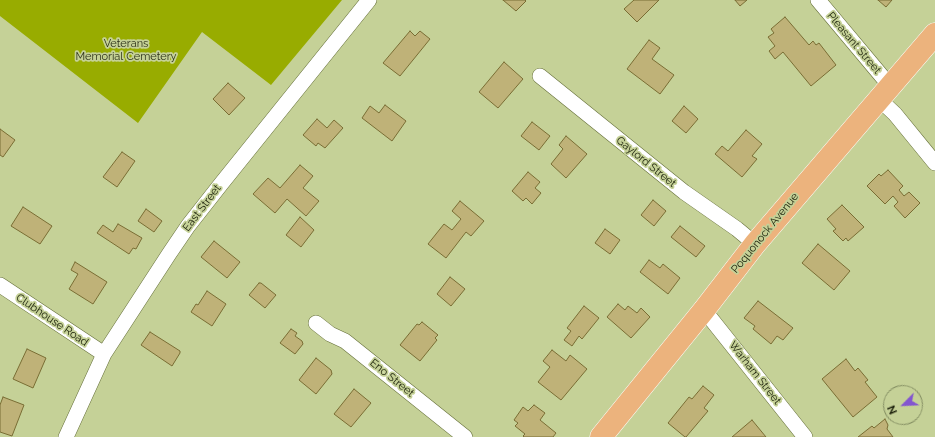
<!DOCTYPE html>
<html>
<head>
<meta charset="utf-8">
<style>
	body { margin:0 }
	#map { position:relative; width:935px; height:437px; overflow:hidden; background:#c5d197; font-family:Raleway,sans-serif }
	canvas { display:block }
	.north { position:absolute; left:883px; top:385px; width:40px; height:40px; box-sizing:border-box; background:#c5d197; border:1px solid #838d61; border-radius:50%; rotate:246deg; font-size:11px; font-weight:700; line-height:16px; text-align:center; color:#21260f }
	.north::after { content:''; display:block; margin:auto; width:14px; height:18px; background:#8355cf; clip-path:polygon(50% 0,100% 100%,50% 72%,0 100%) }
</style>
</head>
<body>
<div id="map">
<canvas width="935" height="437"></canvas>
<div class="north">N</div>
</div>
<script>
const c = document.querySelector('canvas').getContext('2d');
c.lineJoin = 'round';
function fillPath(path, color) { c.fillStyle = color; c.fill(path, 'evenodd'); }
const poly = rows => new Path2D(rows.map(r => 'M' + r).join(''));
function strokePath(path, color, width, dash) { c.strokeStyle = color; c.lineWidth = width; c.lineCap = dash ? 'butt' : 'round'; c.setLineDash(dash || []); c.stroke(path); }
function write(font, color, halo, rows, align = 'center') {
  c.font = font + ' Raleway,sans-serif'; c.lineWidth = 3.5; c.setLineDash([]); c.textBaseline = 'middle'; c.strokeStyle = halo; c.fillStyle = color; for (const [text, x, y, turn = 0] of rows) {
    c.save(); c.translate(x, y); c.rotate((+turn || 0) * Math.PI / 180); c.textAlign = isNaN(turn) ? turn : align; if (halo) c.strokeText(text, 0, 0); c.fillText(text, 0, 0); c.restore();
  }
}
fillPath(poly([
	[0,0,342,0,271,85,202,32,138,123,0,16]
]), '#98ac00');
const building = poly([
	[503,0,525,0,526,1,516,11,503,0],
	[634,0,659,0,637,22,624,9,634,0],
	[735,0,747,0,740,6,735,0],
	[878,0,892,0,886,7,878,0],
	[785,17,809,45,813,41,816,45,819,43,836,65,811,86,783,52,775,59,769,51,775,46,768,37,774,33,771,29,785,17],
	[410,31,415,36,420,31,430,39,400,76,383,63,410,31],
	[649,40,660,48,652,59,674,75,660,94,627,69,649,40],
	[504,62,523,79,498,108,479,92,504,62],
	[228,83,245,98,229,115,213,99,228,83],
	[385,105,406,121,392,141,362,118,370,106,379,113,385,105],
	[684,106,698,119,686,133,672,121,684,106],
	[317,119,327,128,334,120,343,128,325,148,318,143,316,146,303,135,317,119],
	[532,122,550,136,539,150,521,136,532,122],
	[0,129,15,140,3,157,0,155,0,129],
	[746,130,762,144,752,156,757,159,742,177,715,154,722,146,728,151,746,130],
	[566,136,587,154,566,178,551,164,563,149,559,145,566,136],
	[122,152,135,161,117,187,103,177,122,152],
	[300,165,313,176,303,188,319,201,306,216,287,199,275,213,253,194,268,178,280,188,300,165],
	[888,170,903,186,899,190,904,196,909,192,920,203,905,218,894,206,898,202,893,196,885,204,867,186,879,174,881,176,888,170],
	[528,172,540,182,535,188,541,193,532,204,526,198,523,201,512,191,528,172],
	[653,200,666,211,654,226,641,215,653,200],
	[460,201,484,221,471,236,466,232,446,258,428,244,444,224,452,230,461,219,452,211,460,201],
	[842,205,864,227,848,241,846,238,843,241,833,231,836,229,827,219,842,205],
	[23,207,52,226,40,244,11,226,23,207],
	[146,209,162,221,154,232,138,221,146,209],
	[300,217,314,230,301,247,286,235,300,217],
	[118,224,142,238,136,249,133,248,129,254,97,233,103,225,113,232,118,224],
	[680,226,705,246,696,257,671,237,680,226],
	[605,229,620,240,610,254,595,243,605,229],
	[214,241,240,262,227,278,201,257,214,241],
	[818,244,850,271,834,290,802,263,818,244],
	[649,260,660,268,663,264,680,278,668,294,640,272,649,260],
	[75,262,107,282,93,304,69,289,78,274,71,270,75,262],
	[450,277,465,289,451,306,437,294,450,277],
	[259,283,261,283,276,295,265,308,249,295,259,283],
	[207,291,226,304,212,326,191,312,196,304,198,305,207,291],
	[758,301,793,328,783,340,777,336,771,344,753,329,755,326,744,318,758,301],
	[618,304,625,310,628,306,637,313,641,308,650,317,631,338,607,317,618,304],
	[584,306,599,318,582,339,579,336,572,346,564,340,571,331,567,328,584,306],
	[422,322,438,335,435,338,437,340,420,361,400,345,417,324,419,325,422,322],
	[291,329,297,333,295,336,302,341,303,344,295,354,280,343,291,329],
	[150,332,180,351,180,353,172,366,141,345,150,332],
	[27,349,46,358,33,388,13,379,27,349],
	[552,350,566,361,570,355,587,369,561,400,538,382,550,367,543,361,552,350],
	[316,358,331,370,332,374,316,394,299,380,316,358],
	[846,359,855,371,858,368,868,380,865,382,877,397,853,417,822,379,846,359],
	[703,386,714,395,704,408,708,411,686,437,685,437,668,423,689,397,692,399,703,386],
	[354,389,371,403,351,427,334,414,354,389],
	[3,397,24,405,12,436,0,432,0,405,3,397],
	[534,405,545,413,540,420,556,433,553,437,524,437,523,436,525,434,515,426,518,423,514,420,523,407,528,411,534,405],
	[885,419,888,425,887,429,893,437,858,437,872,426,874,428,885,419],
	[752,420,766,437,732,437,752,420]
]);
fillPath(building, '#bfb278');
strokePath(building, '#796d34', 1);
const minor = poly([
	[818,0,890,86],
	[540,76,684,192,737,229,755,244],
	[879,99,895,114,935,163],
	[0,285,104,354],
	[704,310,805,437],
	[316,323,330,334,345,341,465,437],
	[66,437,104,354,169,254,188,226,221,184,369,0]
]);
const primary = poly([
	[601,437,704,310,755,244,935,34]
]);
strokePath(minor, '#656f39', 16);
strokePath(primary, '#fff', 23);
strokePath(minor, '#fff', 15);
strokePath(primary, '#ecb37d', 22);
write('11px', '#21260f', '#c5d197', [
	["Pleasant Street",854,43,50],
	["Gaylord Street",646,162,39],
	["East Street",202,208,-53],
	["Poquonock Avenue",765,233,-51],
	["Clubhouse Road",52,320,34],
	["Warham Street",755,373,52],
	["Eno Street",392,378,39]
]);
write('11px', '#2d321a', '#c5d197', [
	["Veterans",126,44],
	["Memorial Cemetery",126,57]
]);
</script>
</body>
</html>
